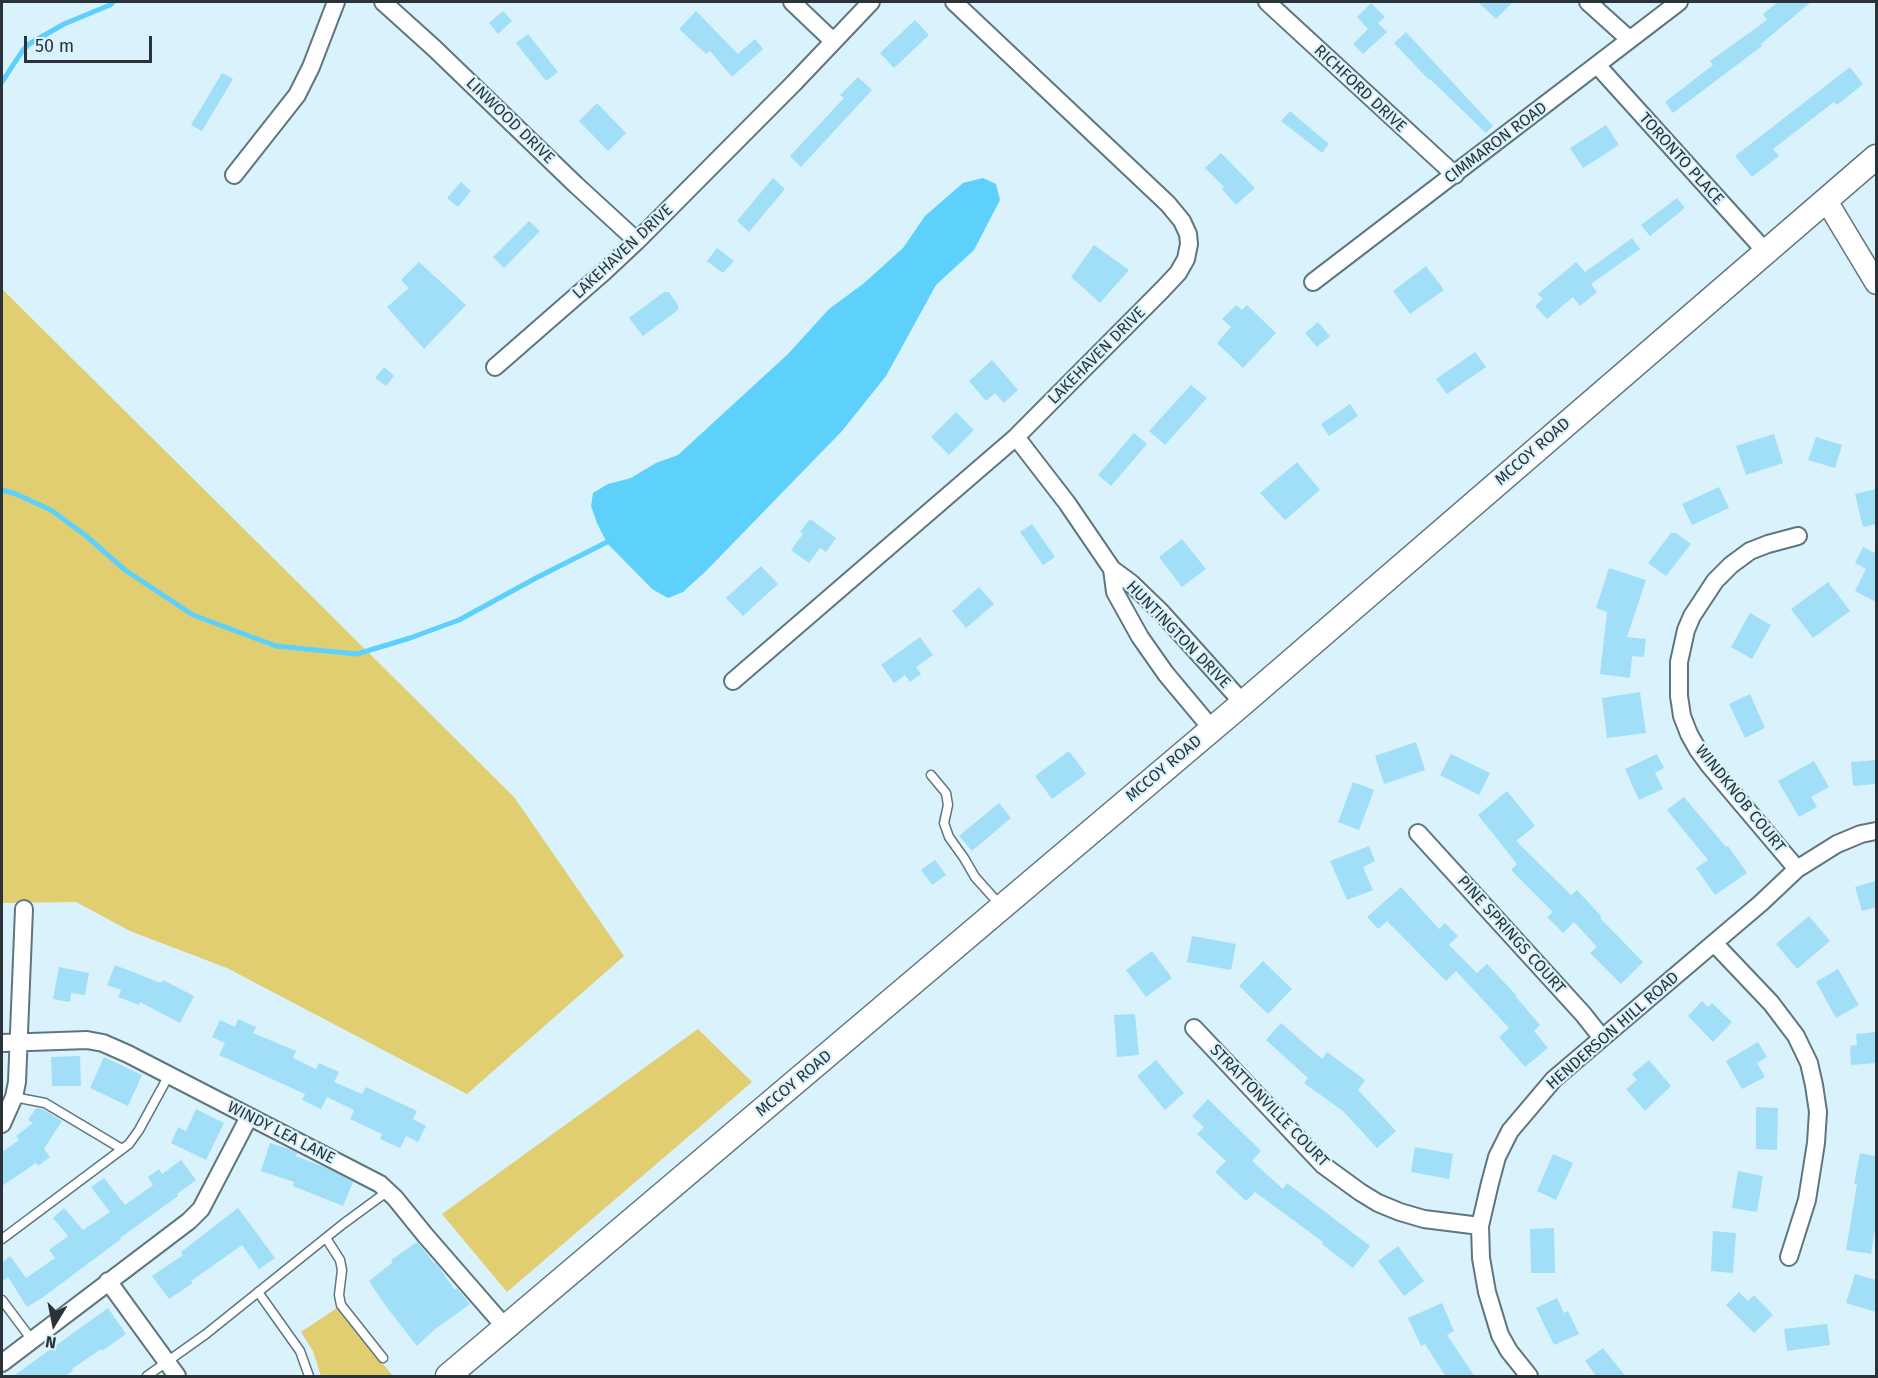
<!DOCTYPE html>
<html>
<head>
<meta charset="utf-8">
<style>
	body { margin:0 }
	#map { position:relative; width:1878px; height:1378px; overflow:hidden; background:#d9f2fc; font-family:"Fira Sans",sans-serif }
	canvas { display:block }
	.frame { position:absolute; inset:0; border:3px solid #2a3438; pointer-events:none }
	.north { position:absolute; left:24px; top:1294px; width:60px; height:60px; -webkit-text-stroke:4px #d9f2fc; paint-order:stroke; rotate:190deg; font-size:16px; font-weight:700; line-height:24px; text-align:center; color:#2a3438 }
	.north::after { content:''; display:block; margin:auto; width:21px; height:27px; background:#2a3438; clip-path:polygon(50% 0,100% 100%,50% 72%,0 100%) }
	.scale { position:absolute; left:24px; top:36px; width:128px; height:27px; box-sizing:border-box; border:3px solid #2a3438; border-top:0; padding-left:8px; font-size:18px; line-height:21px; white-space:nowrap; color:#2a3438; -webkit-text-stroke:4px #d9f2fc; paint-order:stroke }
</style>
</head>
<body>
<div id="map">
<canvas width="1878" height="1378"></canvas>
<div class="frame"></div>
<div class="north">N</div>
<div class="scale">50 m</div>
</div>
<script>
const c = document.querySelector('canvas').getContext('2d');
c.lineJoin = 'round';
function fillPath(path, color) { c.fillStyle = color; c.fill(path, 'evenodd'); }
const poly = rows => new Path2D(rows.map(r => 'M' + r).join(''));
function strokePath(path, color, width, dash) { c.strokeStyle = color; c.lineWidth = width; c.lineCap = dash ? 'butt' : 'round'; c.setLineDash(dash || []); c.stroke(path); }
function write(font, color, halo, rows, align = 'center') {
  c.font = font + ' "Fira Sans",sans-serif'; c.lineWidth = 4.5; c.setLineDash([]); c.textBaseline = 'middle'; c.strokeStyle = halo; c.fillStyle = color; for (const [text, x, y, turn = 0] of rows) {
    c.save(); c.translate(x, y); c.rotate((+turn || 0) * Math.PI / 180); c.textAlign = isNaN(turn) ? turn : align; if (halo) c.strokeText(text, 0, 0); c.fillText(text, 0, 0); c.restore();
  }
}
fillPath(poly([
	[2,289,514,797,624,956,467,1094,227,968,130,931,76,902,2,903],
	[698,1029,752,1082,507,1292,442,1214],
	[337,1308,393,1376,321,1376,313,1351,301,1332]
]), '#e0ce70');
fillPath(poly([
	[983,178,996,184,1000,200,974,250,936,285,886,376,842,431,706,571,683,592,668,598,652,589,607,543,597,523,591,506,593,493,608,484,631,478,656,463,678,455,788,354,829,309,863,284,903,248,925,216,963,183]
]), '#5dd1fb');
strokePath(poly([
	[2,82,23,50,29,44,64,24,110,5,113,2],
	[2,490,16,494,51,510,85,535,125,570,193,615,276,646,357,654,410,638,459,620,536,578,611,540]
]), '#5dd1fb', 5);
fillPath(poly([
	[1478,2,1513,2,1496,19],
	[1778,2,1811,2,1761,44,1762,46,1673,113,1665,102,1713,65,1710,61,1767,20,1763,14],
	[1371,3,1385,17,1378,23,1387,32,1363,54,1353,44,1368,29,1357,17],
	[503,11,512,21,498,34,489,23],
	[696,11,738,54,755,39,763,49,732,77,710,51,706,54,679,29],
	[915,20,929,35,894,68,880,53],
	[1406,32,1493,126,1486,133,1430,79,1429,80,1394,43],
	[528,34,558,72,546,81,516,43],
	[1850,67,1863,84,1837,105,1834,102,1773,149,1779,156,1752,177,1735,156],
	[222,73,233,79,202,131,191,125],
	[858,77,872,90,801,167,790,156,844,98,840,95],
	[597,103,626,133,608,151,579,121],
	[1290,111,1329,144,1322,153,1281,121],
	[1606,125,1619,145,1583,168,1570,148],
	[1221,153,1255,188,1236,205,1222,189,1224,187,1205,168],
	[773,178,785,189,749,232,737,221],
	[461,182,471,191,458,207,447,198],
	[1677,198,1685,208,1650,236,1641,225],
	[529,221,540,231,504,268,493,257],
	[1632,238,1640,249,1591,284,1597,292,1580,306,1573,297,1547,319,1535,306,1543,299,1538,294,1576,262,1585,272],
	[1094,245,1129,270,1100,303,1071,277],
	[717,248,734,261,723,273,707,261],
	[419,262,466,305,424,349,387,307,409,288,401,280],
	[1426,266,1444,290,1410,314,1393,291],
	[664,292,669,292,678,305,678,310,643,336,629,318],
	[1236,305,1242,310,1247,305,1276,333,1243,368,1217,343,1231,327,1222,319],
	[1318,322,1330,336,1317,347,1305,333],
	[1475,352,1486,367,1447,394,1436,379],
	[992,360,1018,390,1004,403,995,393,986,401,969,381],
	[384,367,394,376,386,386,375,378],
	[1191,385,1207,398,1165,445,1149,431],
	[1350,404,1358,416,1329,436,1321,424],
	[956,412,974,430,949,455,931,437],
	[1134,433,1147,444,1111,486,1098,475],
	[1774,434,1783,463,1746,475,1736,446],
	[1816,437,1842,445,1835,468,1808,460],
	[1297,462,1320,490,1285,520,1260,493],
	[1719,487,1729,508,1692,525,1682,504],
	[1876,489,1876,524,1863,527,1855,494],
	[810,519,836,538,826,552,820,548,809,563,791,550,803,534,800,532],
	[1032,524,1055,557,1043,565,1020,532],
	[1671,533,1676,533,1691,544,1666,576,1648,563],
	[1182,539,1206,569,1182,587,1159,557],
	[1863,547,1874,553,1876,548,1876,602,1855,591,1866,569,1855,563],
	[761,566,778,584,743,616,726,598],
	[1609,568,1646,580,1627,637,1646,639,1644,657,1632,656,1630,678,1600,674,1607,612,1596,608],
	[1828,582,1850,611,1813,638,1791,609],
	[979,587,994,604,966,628,952,611],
	[1750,613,1771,625,1752,659,1731,647],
	[920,637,933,655,916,667,921,674,910,682,905,675,894,683,881,665],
	[1640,692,1646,733,1607,738,1602,698],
	[1750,694,1765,728,1745,738,1729,704],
	[1416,742,1425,770,1384,784,1375,756],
	[1069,751,1086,774,1052,799,1035,776],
	[1451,754,1490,773,1479,795,1440,775],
	[1657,754,1664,768,1655,773,1663,789,1639,800,1625,769],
	[1876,760,1876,784,1853,786,1851,762],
	[1814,761,1829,787,1811,797,1817,807,1799,817,1778,781],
	[1353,782,1374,790,1359,830,1338,822],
	[1507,791,1535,826,1516,841,1571,895,1577,890,1602,917,1600,918,1643,962,1621,984,1590,953,1597,947,1574,922,1563,933,1547,917,1553,912,1511,870,1517,864,1478,815],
	[1684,797,1726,847,1728,846,1747,873,1715,895,1696,868,1708,860,1667,810],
	[999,803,1011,818,972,851,959,836],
	[1369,846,1375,861,1363,867,1373,890,1347,900,1330,861],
	[935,860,946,875,932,885,921,870],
	[1876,881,1876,907,1862,911,1855,887],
	[1401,887,1439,929,1445,923,1458,936,1449,945,1477,973,1487,964,1517,996,1516,997,1540,1025,1534,1031,1548,1048,1525,1067,1499,1037,1509,1028,1456,971,1446,981,1387,921,1378,929,1367,917],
	[1809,916,1830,941,1797,969,1776,944],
	[1192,936,1236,944,1231,970,1187,962],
	[1152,951,1172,978,1146,997,1126,970],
	[1263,961,1292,989,1268,1014,1239,986],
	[115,965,161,983,163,980,194,996,180,1023,140,1002,139,1005,118,997,121,990,107,985],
	[59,967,89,973,85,995,71,993,70,1002,53,999],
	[1838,969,1859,1005,1836,1018,1816,982],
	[1702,1001,1708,1007,1712,1003,1732,1022,1713,1042,1688,1016],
	[1135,1014,1139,1055,1117,1057,1114,1015],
	[238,1019,256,1027,253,1033,296,1051,293,1058,316,1069,319,1063,339,1072,334,1082,362,1094,366,1087,417,1111,413,1119,426,1126,418,1142,406,1136,400,1148,380,1139,382,1134,350,1119,354,1110,327,1097,321,1109,302,1100,305,1094,219,1055,225,1043,212,1037,220,1020,235,1027],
	[1281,1023,1322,1059,1327,1052,1365,1080,1358,1090,1396,1131,1377,1148,1343,1111,1304,1083,1308,1078,1266,1040],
	[1876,1032,1876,1063,1851,1065,1850,1046,1857,1045,1856,1034],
	[1758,1042,1767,1057,1757,1063,1765,1077,1742,1089,1726,1061],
	[80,1056,81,1086,52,1086,51,1057],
	[104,1057,142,1075,128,1106,90,1088],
	[1156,1060,1184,1093,1165,1110,1137,1076],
	[1649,1060,1671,1086,1645,1111,1626,1089,1637,1080,1632,1074],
	[1208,1099,1261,1151,1252,1161,1283,1189,1287,1183,1370,1246,1353,1268,1322,1244,1323,1242,1255,1192,1246,1201,1215,1172,1226,1161,1197,1134,1204,1127,1192,1116],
	[1756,1107,1778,1108,1777,1150,1756,1149],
	[36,1108,43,1109,62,1121,44,1149,50,1157,38,1166,36,1163,2,1186,2,1152,19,1140,16,1136,33,1123,28,1120],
	[196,1109,224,1123,206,1160,171,1143,178,1127,186,1131],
	[270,1143,289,1149,297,1153,296,1156,329,1169,353,1182,343,1206,293,1186,294,1182,261,1171],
	[1415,1147,1453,1154,1449,1179,1411,1172],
	[1860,1153,1876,1156,1876,1223,1871,1254,1846,1250,1857,1184,1854,1184],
	[1553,1154,1573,1163,1556,1200,1537,1191],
	[181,1160,196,1180,177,1194,178,1196,120,1238,121,1239,42,1298,27,1307,8,1277,2,1282,2,1263,10,1256,26,1278,55,1258,49,1250,68,1236,53,1218,64,1208,83,1230,110,1212,91,1187,104,1178,125,1205,153,1185,148,1177,159,1169,162,1174],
	[1738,1171,1763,1176,1757,1212,1732,1208],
	[238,1208,275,1258,259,1269,242,1245,191,1281,193,1283,169,1299,152,1276,183,1255,181,1252],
	[1554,1228,1555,1273,1531,1273,1530,1229],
	[1713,1231,1736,1233,1733,1273,1711,1271],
	[417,1242,434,1263,435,1263,438,1266,455,1290,457,1288,470,1304,434,1330,417,1346,385,1305,369,1281,393,1262,391,1260],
	[1398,1246,1424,1281,1404,1296,1378,1261],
	[1855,1274,1876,1280,1876,1312,1846,1303],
	[1739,1292,1748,1301,1754,1295,1773,1315,1754,1333,1726,1305],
	[1557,1298,1564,1313,1568,1311,1579,1334,1554,1345,1536,1308],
	[1442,1303,1454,1331,1447,1335,1475,1377,1446,1377,1425,1344,1421,1346,1408,1318],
	[108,1308,126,1334,102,1351,101,1349,72,1369,73,1370,65,1377,12,1377],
	[1827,1324,1830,1345,1787,1351,1784,1329],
	[1603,1348,1626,1377,1597,1377,1585,1361]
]), '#a1dff8');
const service = poly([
	[931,775,946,793,948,805,944,823,949,837,964,858,975,877,1001,906],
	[14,1097,45,1103,122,1149],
	[326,1238,340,1260,342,1270,339,1295,341,1305,383,1358],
	[2,1239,129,1144,139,1130,169,1075],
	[258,1292,300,1351,309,1376],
	[2,1300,32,1340],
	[147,1376,206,1334,343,1224,388,1191]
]);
const minor = poly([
	[383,2,434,48,576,185,637,241],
	[792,2,833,41],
	[1267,2,1455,175],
	[1588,2,1629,39],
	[1597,65,1766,252],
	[234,175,297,95,311,67,336,2],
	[1313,282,1679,2],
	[495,367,605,271,637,241,794,83,871,2],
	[1016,437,1067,503,1112,569,1131,583,1161,612,1243,703],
	[1112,569,1115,592,1140,637,1166,674,1212,729],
	[733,681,1016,437,1163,289,1178,273,1186,259,1189,244,1188,234,1182,221,1168,204,954,2],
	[1418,833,1583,1014,1602,1038],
	[1797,869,1709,765,1698,750,1689,734,1682,716,1679,696,1679,662,1686,630,1692,616,1715,581,1731,565,1750,551,1768,544,1798,536],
	[1714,943,1771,1003,1796,1036,1809,1063,1814,1085,1818,1112,1816,1143,1807,1200,1789,1257],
	[1194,1028,1323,1165,1360,1192,1378,1203,1400,1212,1424,1219,1480,1226],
	[2,1043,87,1040,103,1043,128,1054,380,1184,395,1198,425,1235,505,1327],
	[2,1124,14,1097,17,1082,24,909],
	[108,1281,177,1376],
	[2,1363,189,1221,201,1209,249,1117],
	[1529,1376,1509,1351,1500,1335,1487,1292,1481,1258,1480,1226,1490,1183,1497,1157,1510,1131,1554,1079,1761,903,1797,869,1837,844,1861,834,1876,831]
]);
const tertiary = poly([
	[1826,200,1876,283]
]);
const secondary = poly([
	[448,1376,1243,703,1876,157]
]);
strokePath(service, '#60767f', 11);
strokePath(minor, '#60767f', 20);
strokePath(tertiary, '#60767f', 24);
strokePath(secondary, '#60767f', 27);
strokePath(service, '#fff', 8);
strokePath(minor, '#fff', 16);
strokePath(tertiary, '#fff', 21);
strokePath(secondary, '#fff', 24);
write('16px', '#2a3438', '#d9f2fc', [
	["RICHFORD DRIVE",1360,89,43],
	["LINWOOD DRIVE",510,121,44],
	["CIMMARON ROAD",1496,143,-37],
	["TORONTO PLACE",1681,159,48],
	["LAKEHAVEN DRIVE",623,252,-43],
	["LAKEHAVEN DRIVE",1097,356,-45],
	["MCCOY ROAD",1533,452,-41],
	["HUNTINGTON DRIVE",1178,635,46],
	["MCCOY ROAD",1164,769,-40],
	["WINDKNOB COURT",1740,799,51],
	["PINE SPRINGS COURT",1511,935,48],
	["HENDERSON HILL ROAD",1613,1031,-41],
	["MCCOY ROAD",794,1084,-40],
	["STRATTONVILLE COURT",1269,1106,46],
	["WINDY LEA LANE",281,1133,27]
]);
</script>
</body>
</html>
